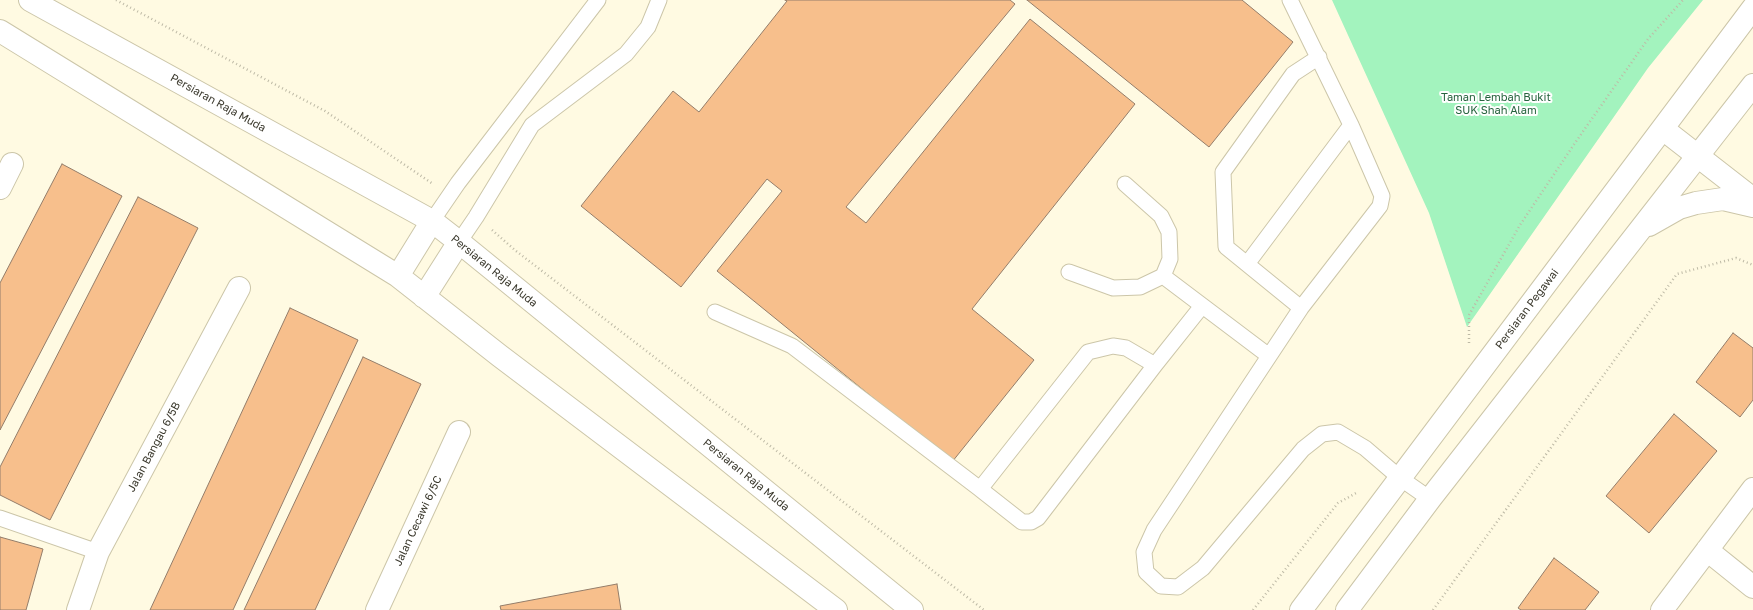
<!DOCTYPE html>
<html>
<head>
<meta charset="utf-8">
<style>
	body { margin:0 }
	canvas { display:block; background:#fffae2 }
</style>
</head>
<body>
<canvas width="1753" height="610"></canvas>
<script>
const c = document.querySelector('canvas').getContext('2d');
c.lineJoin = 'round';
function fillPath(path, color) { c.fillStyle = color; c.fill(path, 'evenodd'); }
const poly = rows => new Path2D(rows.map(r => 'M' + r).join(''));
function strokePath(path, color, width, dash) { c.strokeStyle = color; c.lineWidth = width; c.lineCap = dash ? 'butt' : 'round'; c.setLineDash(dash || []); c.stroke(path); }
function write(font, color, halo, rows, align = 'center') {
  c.font = font + ' "Golos Text",sans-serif'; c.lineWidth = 4; c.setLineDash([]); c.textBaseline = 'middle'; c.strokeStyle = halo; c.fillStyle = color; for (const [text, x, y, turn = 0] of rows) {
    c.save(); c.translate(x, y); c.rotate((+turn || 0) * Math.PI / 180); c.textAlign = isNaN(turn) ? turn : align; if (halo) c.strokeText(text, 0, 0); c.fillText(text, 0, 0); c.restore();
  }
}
fillPath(poly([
	[1332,0,1703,0,1648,68,1467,327,1429,213]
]), '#a3f3be');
const building = poly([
	[785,0,1010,0,1015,4,846,207,866,223,1030,19,1135,104,972,309,1034,360,952,462,717,271,782,191,767,179,681,287,581,206,673,91,699,112,787,1,785,0],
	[1027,0,1242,0,1293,42,1209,147,1027,0],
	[62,164,122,196,0,430,0,283,62,164],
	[138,197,198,228,50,520,0,495,0,467,138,197],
	[290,308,358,340,233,610,150,610,290,308],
	[1733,333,1753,348,1753,400,1740,417,1696,382,1733,333],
	[363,357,421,384,315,610,244,610,363,357],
	[1674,414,1717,451,1649,533,1606,496,1674,414],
	[0,537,43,549,26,610,0,610,0,537],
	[1554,558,1599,592,1585,610,1521,610,1518,608,1554,558],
	[617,584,621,610,501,610,500,606,617,584]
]);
fillPath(building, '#f7bf8c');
strokePath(building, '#947d6a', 1);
const lane = poly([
	[1290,0,1351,125,1382,196,1380,206,1301,308,1154,530,1144,552,1146,572,1161,586,1178,587,1203,568,1303,449,1322,434,1338,432,1365,448,1400,478,1430,499],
	[432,221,458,183,598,0],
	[459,242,476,217,532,125,626,54,648,27,659,0],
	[1247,264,1351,125],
	[1069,272,1113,288,1140,287,1163,276,1170,259,1169,232,1161,216,1125,184],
	[1163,276,1269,356],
	[1301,308,1226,247,1223,172,1293,74,1319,57],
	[715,312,792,346,980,489,1088,352,1113,346,1126,348,1155,365],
	[980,489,1022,522,1031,522,1038,518,1155,365,1202,306],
	[0,518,98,552]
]);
const street = poly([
	[1663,129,1753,199],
	[0,188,12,164],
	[1707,550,1753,587],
	[78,610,98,552,239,288],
	[377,610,459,432],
	[1662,610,1753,489]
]);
const secondary = poly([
	[30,0,432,221,459,242,912,610],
	[0,31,398,276,500,356,836,610],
	[1649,225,1679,208,1696,203,1723,199,1753,206],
	[398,276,432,221],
	[424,297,459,242],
	[1301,610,1753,8],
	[1347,610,1430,499,1753,85]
]);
strokePath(lane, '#ccc6a9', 17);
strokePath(street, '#ccc6a9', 24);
strokePath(secondary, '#ccc6a9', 24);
strokePath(poly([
	[116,0,325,111,433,184],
	[492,230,516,251,984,610],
	[1469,343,1469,315,1520,225,1577,140,1648,39,1683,0],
	[1253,610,1338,503,1358,492],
	[1433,610,1677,274,1736,258,1753,265]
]), '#bebaa6', 2.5, [1, 3]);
strokePath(lane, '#fff', 15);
strokePath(street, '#fff', 22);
strokePath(secondary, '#fff', 22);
write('11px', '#27643f', '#fff', [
	["Taman Lembah Bukit",1496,98],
	["SUK Shah Alam",1496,111]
]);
write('11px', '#39372b', '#fff', [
	["Persiaran Raja Muda",218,103,29],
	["Persiaran Raja Muda",494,271,39],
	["Persiaran Pegawai",1527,309,-53],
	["Jalan Bangau 6/5B",154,447,-62],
	["Persiaran Raja Muda",746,475,39],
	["Jalan Cecawi 6/5C",418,521,-65]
]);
</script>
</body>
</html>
